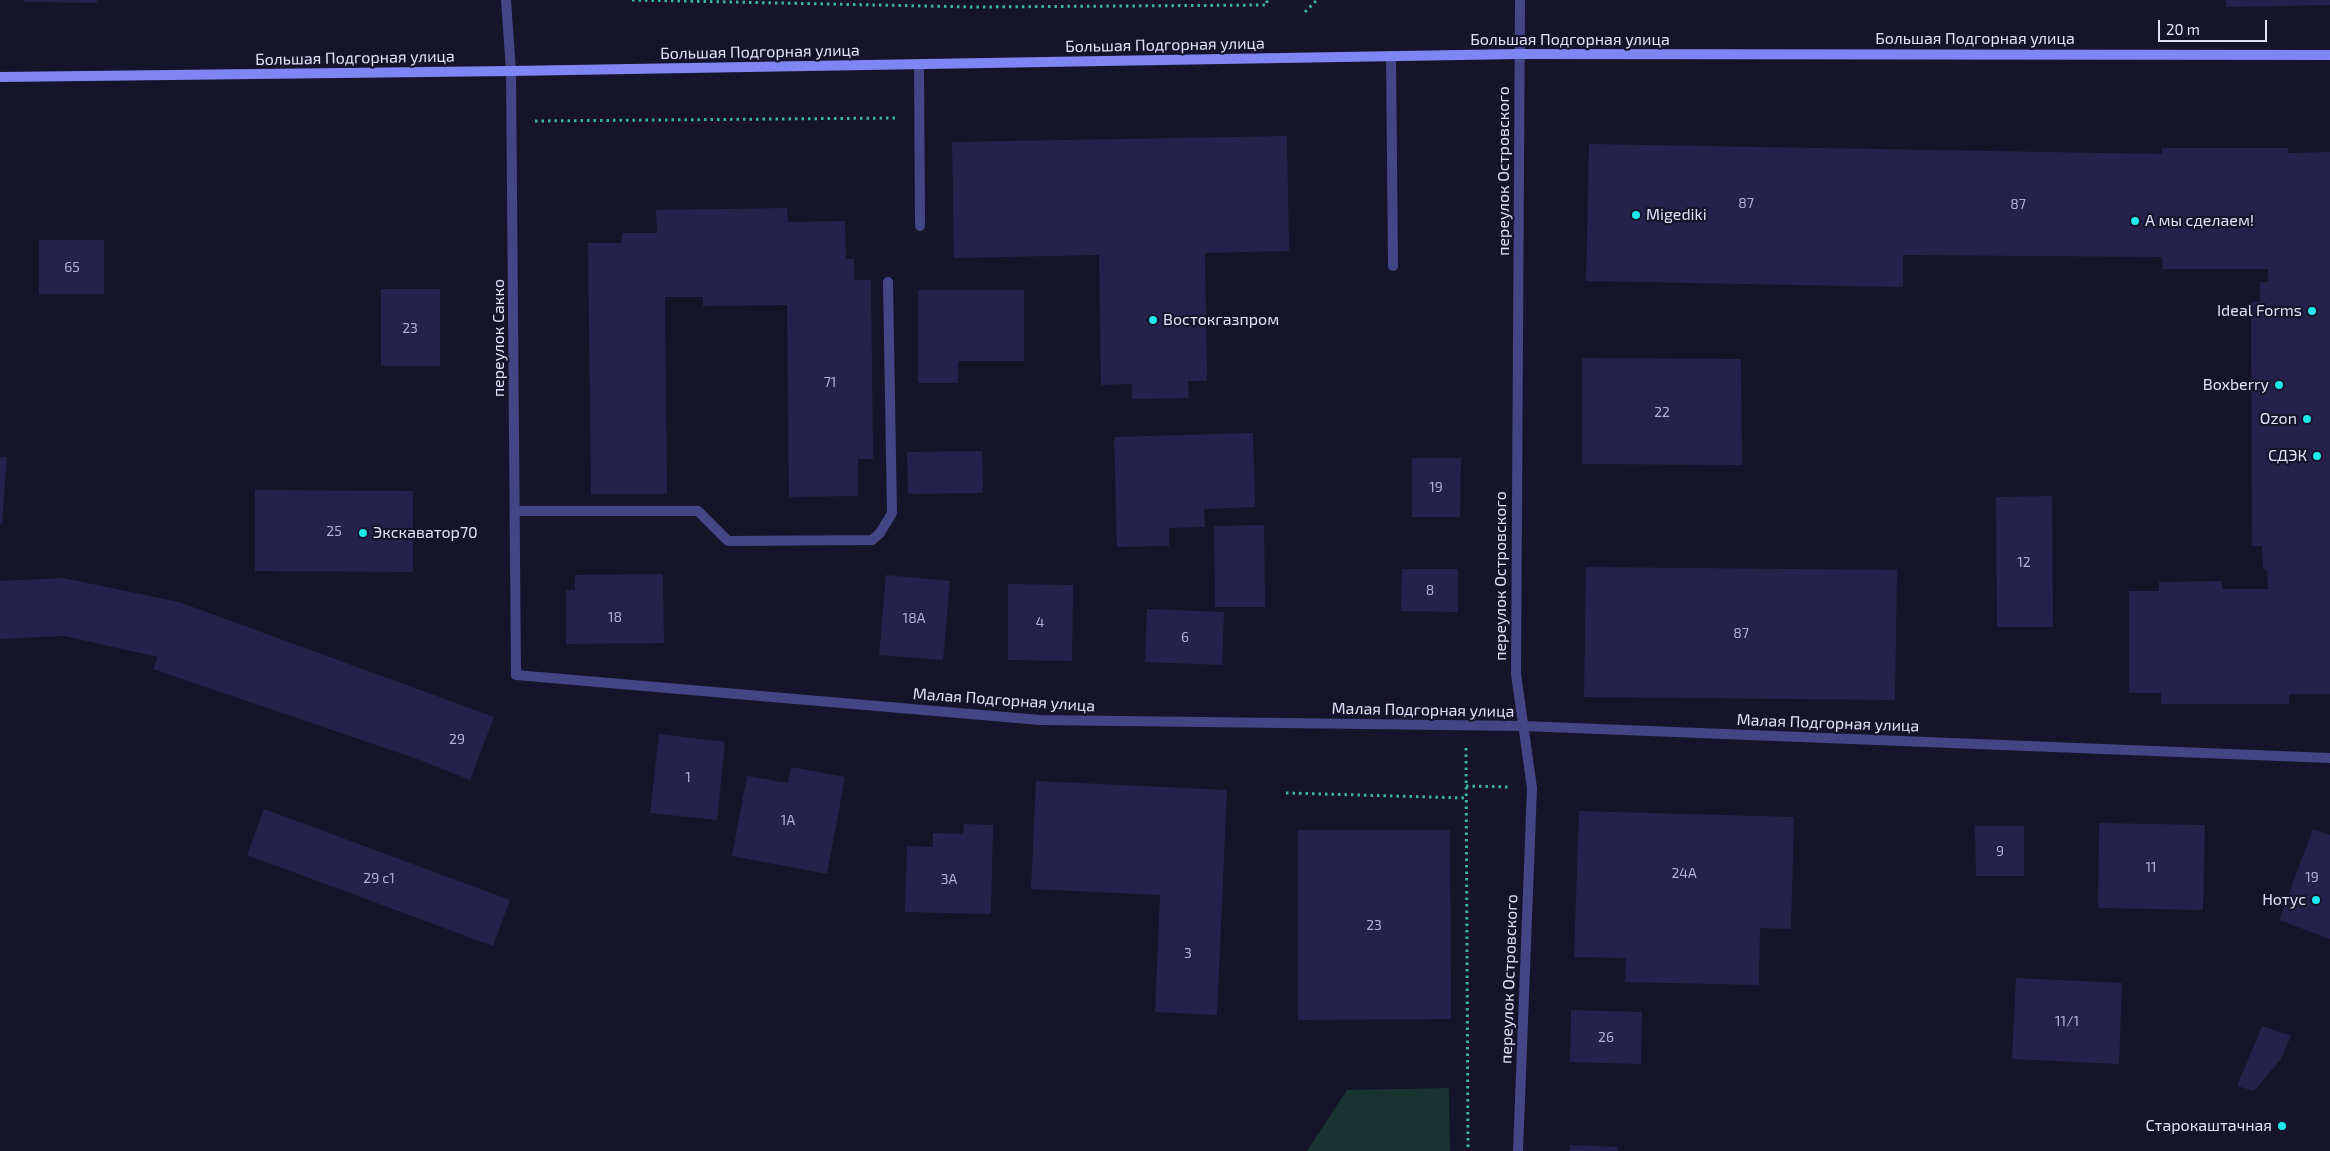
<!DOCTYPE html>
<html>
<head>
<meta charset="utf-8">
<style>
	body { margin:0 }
	#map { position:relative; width:2330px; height:1151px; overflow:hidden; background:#16142a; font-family:"Exo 2",sans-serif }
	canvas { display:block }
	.scale { position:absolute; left:2158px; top:20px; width:109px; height:22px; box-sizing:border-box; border:2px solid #e1e0fc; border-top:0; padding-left:6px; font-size:15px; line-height:18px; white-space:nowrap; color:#e1e0fc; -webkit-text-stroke:4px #16142a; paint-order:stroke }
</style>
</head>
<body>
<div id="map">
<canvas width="2330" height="1151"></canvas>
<div class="scale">20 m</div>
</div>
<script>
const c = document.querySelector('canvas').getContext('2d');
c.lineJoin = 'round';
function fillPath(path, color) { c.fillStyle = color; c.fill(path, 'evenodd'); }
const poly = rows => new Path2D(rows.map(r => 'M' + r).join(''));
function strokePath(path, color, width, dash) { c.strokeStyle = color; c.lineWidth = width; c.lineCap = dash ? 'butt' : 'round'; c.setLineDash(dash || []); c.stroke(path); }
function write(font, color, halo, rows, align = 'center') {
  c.font = font + ' "Exo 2",sans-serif'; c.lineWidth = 4.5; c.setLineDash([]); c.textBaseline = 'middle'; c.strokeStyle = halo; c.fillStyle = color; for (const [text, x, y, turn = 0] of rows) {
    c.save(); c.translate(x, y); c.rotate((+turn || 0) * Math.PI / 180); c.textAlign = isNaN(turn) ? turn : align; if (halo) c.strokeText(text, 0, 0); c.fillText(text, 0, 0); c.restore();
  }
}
fillPath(poly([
	[1449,1088,1450,1151,1307,1151,1347,1090]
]), '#173430');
fillPath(poly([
	[24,0,97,0,97,3,24,2],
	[2226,0,2330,0,2330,5,2226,7],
	[1287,136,1289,251,1205,253,1207,381,1188,381,1189,398,1132,399,1132,384,1101,385,1099,255,954,258,952,142],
	[1589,144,2162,154,2162,148,2288,148,2288,153,2330,152,2330,694,2289,694,2289,704,2161,704,2161,693,2129,693,2129,591,2159,591,2159,582,2222,581,2222,589,2268,589,2267,570,2263,569,2262,546,2252,546,2251,302,2260,302,2260,282,2268,282,2268,269,2163,269,2162,257,1903,255,1903,287,1586,281],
	[787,208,788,222,845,221,846,259,854,259,854,280,871,280,873,459,858,459,858,496,789,497,787,305,703,306,703,297,665,297,667,494,591,494,588,243,622,243,622,233,657,233,656,210],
	[39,240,104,240,104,294,39,294],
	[381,289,440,289,440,366,381,366],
	[918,290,1024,290,1024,361,958,361,958,383,918,383],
	[1582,358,1741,359,1742,465,1582,464],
	[1253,433,1255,507,1204,509,1205,527,1169,528,1169,546,1117,547,1114,437],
	[982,451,983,493,908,494,907,452],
	[0,457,7,457,2,524,0,524],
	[1412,458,1461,458,1460,517,1412,517],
	[255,490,413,491,413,572,255,571],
	[2052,496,2053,627,1997,627,1996,497],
	[1264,525,1265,607,1215,607,1214,526],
	[1586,567,1897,570,1895,700,1584,697],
	[1402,569,1458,569,1458,612,1401,611],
	[663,574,664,643,566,644,566,590,575,590,575,575],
	[886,575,950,581,943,660,879,655],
	[63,578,179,602,494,717,470,780,420,760,153,669,158,657,64,636,0,639,0,581],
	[1008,584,1073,585,1072,661,1008,660],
	[1147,609,1224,612,1222,665,1145,662],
	[659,734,725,742,717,820,650,813],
	[791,767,845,777,827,874,732,856,747,776,788,783],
	[1036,781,1227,790,1217,1015,1155,1012,1160,895,1031,889],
	[264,809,510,900,493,946,247,855],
	[1579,811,1794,817,1791,929,1760,928,1759,985,1625,982,1626,958,1574,957],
	[2099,823,2205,825,2203,910,2098,908],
	[964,824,993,825,991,914,905,912,907,846,933,847,933,833,963,834],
	[1975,826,2024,826,2024,876,1976,876],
	[2313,829,2330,835,2330,939,2279,920],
	[1298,830,1450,830,1451,1019,1298,1020],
	[2016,978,2122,983,2119,1064,2012,1059],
	[1571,1010,1642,1012,1641,1064,1570,1062],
	[2262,1026,2291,1036,2281,1059,2254,1091,2237,1086],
	[1570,1145,1618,1147,1617,1151,1570,1151]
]), '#26214a');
strokePath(poly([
	[632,0,975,7,1267,5,1267,0],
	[1305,12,1317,0],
	[535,121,896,118],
	[1466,748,1468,1151],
	[1466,786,1508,787],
	[1286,793,1466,798]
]), '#3cb4a3', 3, [2.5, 4]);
strokePath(poly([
	[1391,56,1393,266],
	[919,65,920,226],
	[515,511,698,511,728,541,872,540,880,533,892,513,888,282]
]), '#434685', 10);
strokePath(poly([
	[506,0,511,71,516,675,1040,720,1523,726,2330,758],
	[1518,1151,1532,788,1516,674,1520,0]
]), '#434685', 10);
strokePath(poly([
	[0,77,511,71,1519,54,2330,55]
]), '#7f86f4', 10);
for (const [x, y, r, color] of [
	[1636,215,5,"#1ce8ec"],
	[2135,221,5,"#1ce8ec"],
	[2312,311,5,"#1ce8ec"],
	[1153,320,5,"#1ce8ec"],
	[2279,385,5,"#1ce8ec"],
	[2307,419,5,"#1ce8ec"],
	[2317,456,5,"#1ce8ec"],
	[363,533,5,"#1ce8ec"],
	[2316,900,5,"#1ce8ec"],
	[2282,1126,5,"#1ce8ec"]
]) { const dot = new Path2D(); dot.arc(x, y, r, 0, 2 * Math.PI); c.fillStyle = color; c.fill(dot); strokePath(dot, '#16142a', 2); }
write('14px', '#b2b0d0', null, [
	["87",1746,203],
	["87",2018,204],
	["65",72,267],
	["23",410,328],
	["71",830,382],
	["22",1662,412],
	["19",1436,487],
	["25",334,531],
	["12",2024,562],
	["8",1430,590],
	["18",615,617],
	["18А",914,618],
	["4",1040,622],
	["87",1741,633],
	["6",1185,637],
	["29",457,739],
	["1",688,777],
	["1А",788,820],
	["9",2000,851],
	["11",2151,867],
	["24А",1684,873],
	["19",2312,877],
	["29 с1",379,878],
	["3А",949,879],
	["23",1374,925],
	["3",1188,953],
	["11/1",2067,1021],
	["26",1606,1037]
]);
write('16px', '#e1e0fc', '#16142a', [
	["Большая Подгорная улица",1975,39],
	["Большая Подгорная улица",1570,40],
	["Большая Подгорная улица",1165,45,-1],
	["Большая Подгорная улица",760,52,-1],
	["Большая Подгорная улица",355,58,-1],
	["переулок Островского",1504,171,-90],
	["переулок Сакко",499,338,-90],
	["переулок Островского",1501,576,-90],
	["Малая Подгорная улица",1004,700,4],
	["Малая Подгорная улица",1423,710,1],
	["Малая Подгорная улица",1828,723,2],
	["переулок Островского",1509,979,-88]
]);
write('16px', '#e1e0fc', '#16142a', [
	["Migediki",1646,215,"left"],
	["А мы сделаем!",2145,221,"left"],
	["Ideal Forms",2302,311],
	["Востокгазпром",1163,320,"left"],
	["Boxberry",2269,385],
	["Ozon",2297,419],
	["СДЭК",2307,456],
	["Экскаватор70",373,533,"left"],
	["Нотус",2306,900],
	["Старокаштачная",2272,1126]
], 'right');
</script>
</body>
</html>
